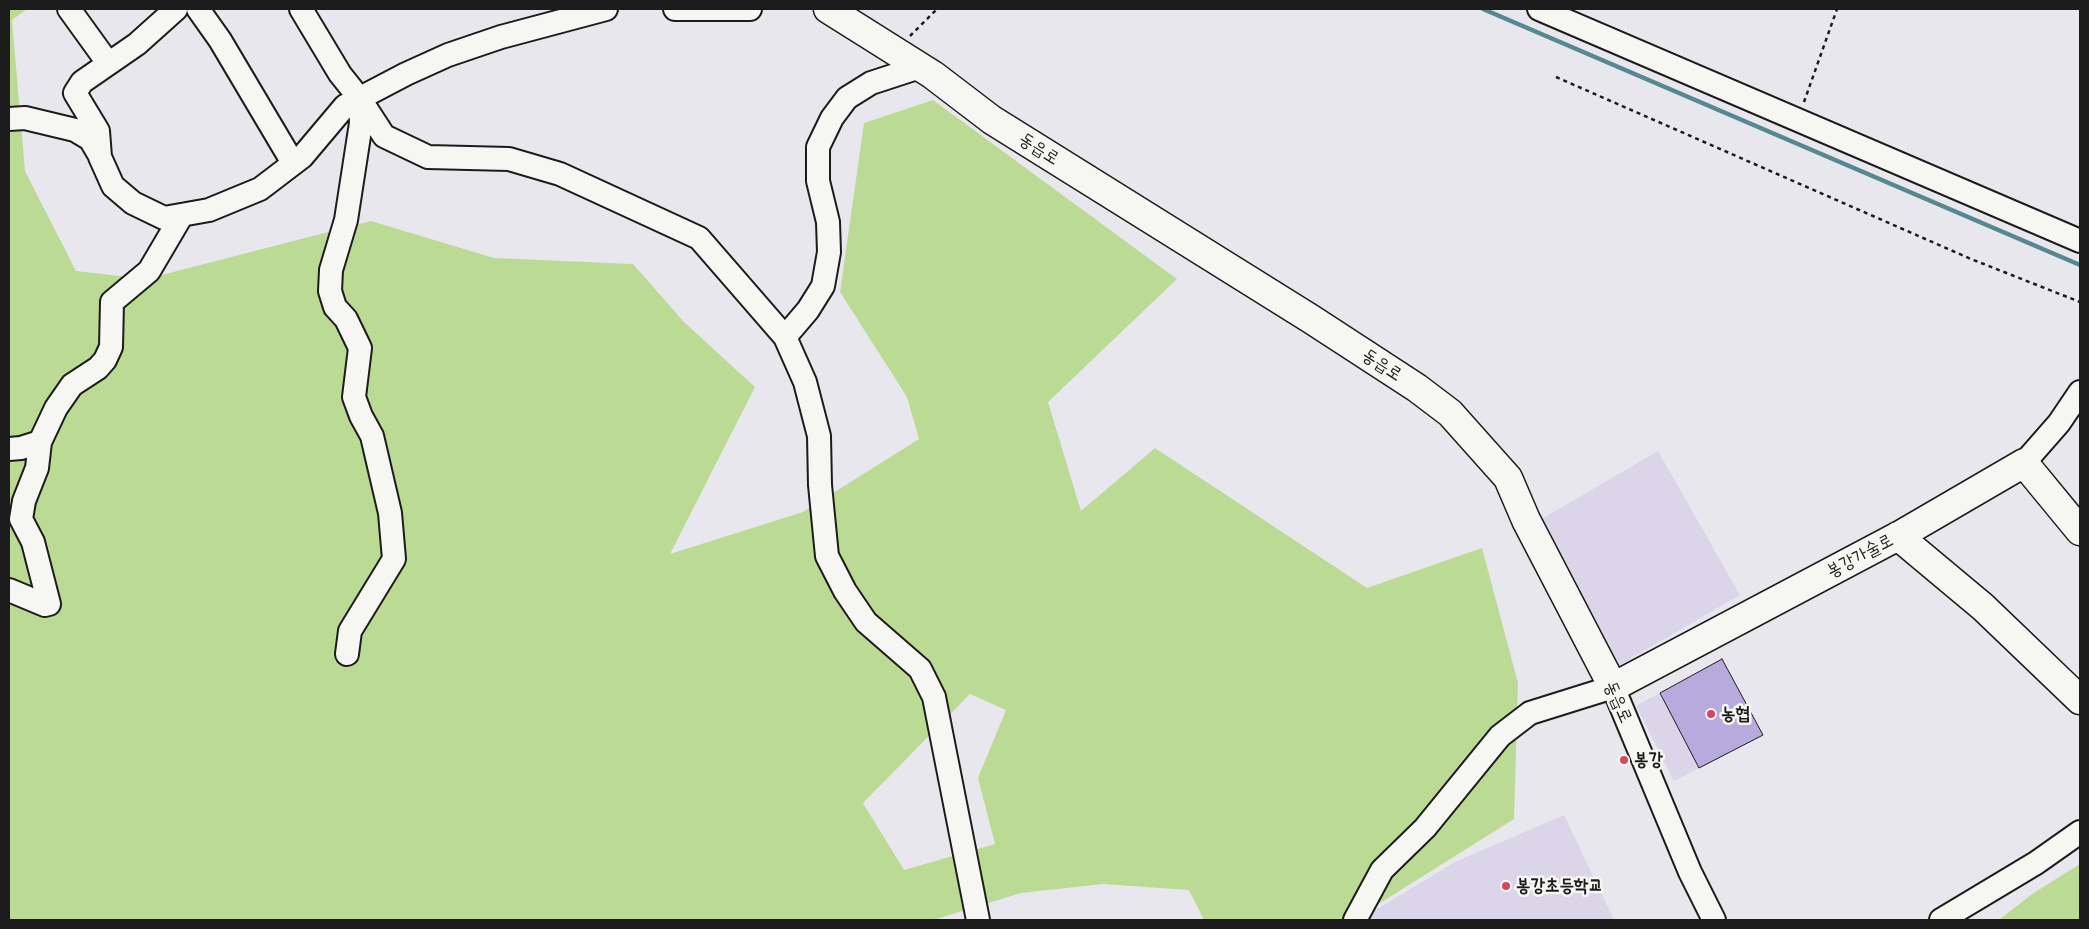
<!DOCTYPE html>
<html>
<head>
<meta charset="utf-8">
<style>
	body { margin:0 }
	#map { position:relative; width:2089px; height:929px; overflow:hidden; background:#e9e7ee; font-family:"Comic Neue",sans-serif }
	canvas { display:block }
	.frame { position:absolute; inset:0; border:10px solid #1c1c1c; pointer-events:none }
</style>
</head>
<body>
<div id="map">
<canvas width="2089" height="929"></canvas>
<div class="frame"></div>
</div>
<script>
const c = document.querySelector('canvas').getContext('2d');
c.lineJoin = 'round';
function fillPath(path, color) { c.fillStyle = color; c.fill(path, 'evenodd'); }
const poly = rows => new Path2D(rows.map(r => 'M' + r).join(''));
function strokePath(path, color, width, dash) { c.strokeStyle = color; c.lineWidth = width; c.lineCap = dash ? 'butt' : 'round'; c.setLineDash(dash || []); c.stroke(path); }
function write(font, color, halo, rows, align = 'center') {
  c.font = font + ' "Comic Neue","Poor Story",sans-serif'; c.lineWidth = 5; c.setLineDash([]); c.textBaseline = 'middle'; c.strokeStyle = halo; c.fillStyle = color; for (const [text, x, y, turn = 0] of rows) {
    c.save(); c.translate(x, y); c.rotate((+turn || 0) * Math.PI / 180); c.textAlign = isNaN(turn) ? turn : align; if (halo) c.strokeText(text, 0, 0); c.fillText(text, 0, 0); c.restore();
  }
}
fillPath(poly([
	[1658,451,1740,595,1613,669,1533,524],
	[1660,693,1699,768,1674,781,1636,706],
	[1564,815,1614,920,1366,920,1374,911,1455,862]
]), '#dad5e9');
fillPath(poly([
	[9,9,27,9,12,20,25,171,76,271,146,279,371,221,494,258,633,264,684,322,755,387,670,554,803,512,919,439,907,397,840,292,864,123,933,100,1177,279,1048,402,1081,511,1155,448,1367,588,1482,548,1518,683,1514,819,1353,920,1204,920,1189,890,1103,884,1021,893,933,920,9,920],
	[970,694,1006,710,978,778,995,844,904,870,863,803],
	[2080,864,2080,920,1999,920,2032,894]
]), '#bbdb94');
strokePath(poly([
	[1483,9,2080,265]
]), '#57878f', 4.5);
const building = poly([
	[1722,659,1763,735,1699,768,1660,693,1722,659]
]);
fillPath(building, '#b6abdc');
strokePath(building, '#1c1c1c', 1);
const minor = poly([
	[69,9,108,63],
	[176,9,137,44,82,82,75,93,98,131,100,157,113,186,133,203,164,218,209,210,260,189,302,157,345,106,406,74,448,55,501,37,606,9],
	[198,9,220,40,293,163],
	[301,9,340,74,360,99,384,136,428,157,509,159,560,174,699,238,785,337,805,382,819,436,820,485,827,556,845,591,866,622,920,669,934,697,978,920],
	[675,9,750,9],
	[1539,9,2080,241],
	[9,119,25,118,75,130,90,139,100,156],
	[785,337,808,310,823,286,829,252,828,222,818,181,818,147,832,118,847,98,871,83,920,67],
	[9,449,21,448,40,442],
	[2024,463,2059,423,2080,392],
	[9,590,45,605,49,604,33,542,21,519,24,501,37,468,40,442,56,408,72,385,98,368,105,360,111,347,112,302,149,271,182,215],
	[347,654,350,631,394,559,390,513,372,436,361,416,354,397,360,348,346,319,335,307,330,291,331,270,346,220,361,123,360,99],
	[1355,920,1382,870,1425,828,1500,736,1530,713,1613,687,1690,872,1714,920],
	[1941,920,2036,863,2080,832]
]);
const major = poly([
	[828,9,933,75,992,120,1311,319,1417,388,1450,413,1508,478,1526,520,1613,687,1902,534,2024,463,2080,531],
	[1898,536,1983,607,2080,700]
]);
strokePath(minor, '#1c1c1c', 26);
strokePath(major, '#1c1c1c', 31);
strokePath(poly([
	[910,36,937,9],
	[1556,77,1971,259,2080,302],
	[1804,102,1837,9]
]), '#1c1c1c', 2.5, [4, 4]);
strokePath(minor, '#f6f6f2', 22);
strokePath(major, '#f6f6f2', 28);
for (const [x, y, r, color] of [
	[1711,714,5,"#d1495b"],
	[1624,760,5,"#d1495b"],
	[1506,886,5,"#d1495b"]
]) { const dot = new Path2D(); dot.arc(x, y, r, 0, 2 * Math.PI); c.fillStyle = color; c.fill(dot); strokePath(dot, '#f6f6f2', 2); }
write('18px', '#1c1c1c', '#f6f6f2', [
	["동읍로",1039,149,32],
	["동읍로",1382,365,33],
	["봉강가술로",1860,556,-28],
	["동읍로",1618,702,66]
]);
write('bold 18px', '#1c1c1c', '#f6f6f2', [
	["농협",1721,714],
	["봉강",1634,760],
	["봉강초등학교",1516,886]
], 'left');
</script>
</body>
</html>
